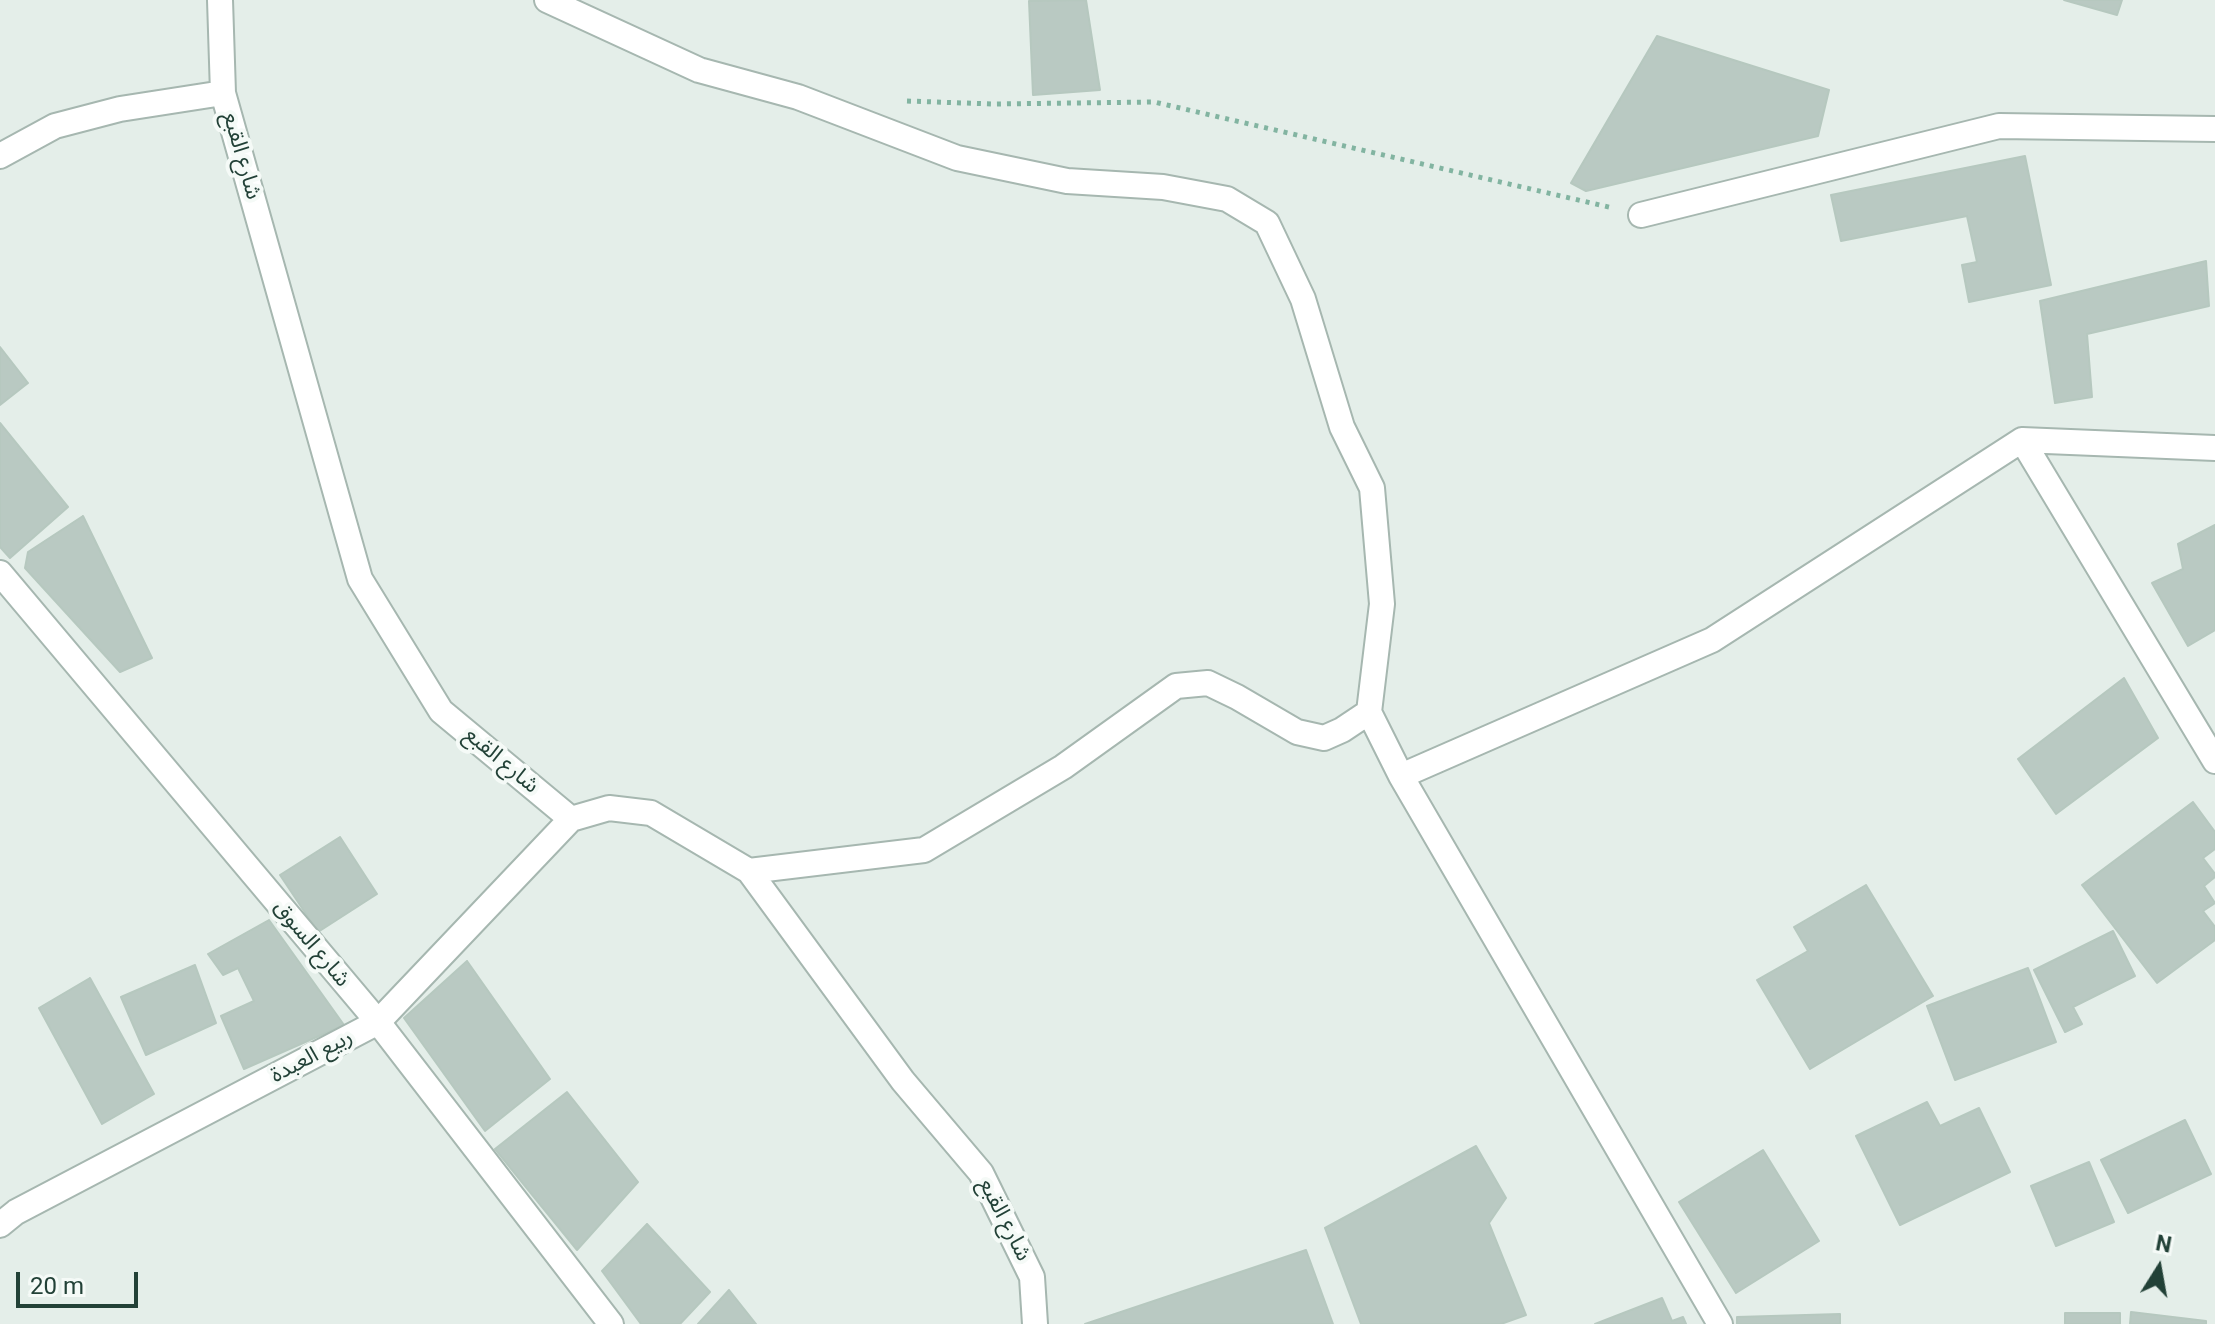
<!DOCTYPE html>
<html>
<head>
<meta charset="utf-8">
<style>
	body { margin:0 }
	#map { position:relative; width:2215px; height:1324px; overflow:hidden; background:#e4eee9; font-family:Roboto,sans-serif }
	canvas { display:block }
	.north { position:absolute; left:2119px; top:1228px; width:80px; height:80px; -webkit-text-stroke:6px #f5faf7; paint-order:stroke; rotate:11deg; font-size:22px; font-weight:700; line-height:32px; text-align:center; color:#224137 }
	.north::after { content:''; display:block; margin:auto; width:28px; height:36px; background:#224137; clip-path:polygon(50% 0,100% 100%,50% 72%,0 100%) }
	.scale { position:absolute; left:16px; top:1272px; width:122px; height:36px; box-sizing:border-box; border:4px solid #224137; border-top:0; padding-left:10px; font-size:24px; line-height:28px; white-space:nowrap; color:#224137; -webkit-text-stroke:6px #f5faf7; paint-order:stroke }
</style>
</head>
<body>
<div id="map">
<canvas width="2215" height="1324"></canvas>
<div class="north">N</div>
<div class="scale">20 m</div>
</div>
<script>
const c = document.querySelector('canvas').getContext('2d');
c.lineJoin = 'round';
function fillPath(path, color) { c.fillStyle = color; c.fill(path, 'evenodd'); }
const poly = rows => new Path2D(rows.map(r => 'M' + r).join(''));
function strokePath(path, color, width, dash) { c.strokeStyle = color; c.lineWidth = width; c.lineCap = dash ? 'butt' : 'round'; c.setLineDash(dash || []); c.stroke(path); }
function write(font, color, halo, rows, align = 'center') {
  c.font = font + ' Roboto,"Noto Sans Arabic",sans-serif'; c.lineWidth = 8; c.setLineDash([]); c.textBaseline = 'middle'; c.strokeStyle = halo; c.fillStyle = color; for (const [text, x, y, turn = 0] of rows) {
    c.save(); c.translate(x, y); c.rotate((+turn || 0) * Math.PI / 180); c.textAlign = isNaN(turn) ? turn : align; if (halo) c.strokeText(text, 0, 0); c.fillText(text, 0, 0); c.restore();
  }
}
const building = poly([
	[1086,0,1100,90,1033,95,1029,1,1086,0],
	[2064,0,2122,0,2117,15,2064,0],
	[1657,36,1829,90,1818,136,1586,191,1571,183,1657,36],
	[2025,156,2051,285,1969,302,1962,265,1977,262,1967,216,1841,241,1831,195,2025,156],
	[2206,261,2209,306,2087,334,2092,397,2055,403,2040,301,2206,261],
	[0,347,28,383,0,405,0,347],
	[0,423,68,507,10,558,0,547,0,423],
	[83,516,152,658,120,672,25,568,28,552,83,516],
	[2215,525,2215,630,2188,646,2152,583,2183,569,2178,544,2215,525],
	[2124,678,2158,738,2056,814,2018,759,2124,678],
	[2193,802,2215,832,2215,849,2203,858,2215,874,2215,877,2204,886,2215,903,2203,911,2215,927,2215,940,2157,983,2082,885,2193,802],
	[340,837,377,894,318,932,280,875,340,837],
	[1866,885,1933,996,1810,1069,1757,980,1808,951,1794,927,1866,885],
	[269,920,344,1025,244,1069,221,1016,254,1001,238,968,223,975,208,954,269,920],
	[2113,931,2135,976,2073,1007,2082,1024,2065,1032,2034,970,2113,931],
	[467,961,550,1079,485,1131,404,1018,467,961],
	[195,965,216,1023,146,1055,121,997,195,965],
	[2028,968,2056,1042,1955,1080,1927,1006,2028,968],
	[90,978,154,1094,102,1124,39,1008,90,978],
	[567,1092,638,1182,577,1250,495,1149,567,1092],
	[1927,1102,1940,1126,1979,1108,2010,1172,1900,1225,1856,1136,1927,1102],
	[2185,1120,2211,1174,2128,1213,2101,1160,2185,1120],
	[1476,1146,1506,1198,1489,1223,1526,1315,1501,1324,1361,1324,1325,1228,1476,1146],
	[1763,1150,1819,1241,1736,1293,1679,1202,1763,1150],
	[2089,1162,2114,1222,2056,1246,2031,1186,2089,1162],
	[647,1224,710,1292,680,1324,641,1324,602,1271,647,1224],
	[1306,1250,1333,1324,1085,1324,1306,1250],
	[729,1290,756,1324,698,1324,729,1290],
	[1662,1298,1672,1321,1683,1317,1686,1324,1595,1324,1662,1298],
	[2131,1312,2206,1321,2206,1324,2130,1324,2131,1312],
	[2065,1313,2120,1313,2120,1324,2065,1324,2065,1313],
	[1840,1314,1840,1324,1737,1324,1737,1317,1840,1314]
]);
fillPath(building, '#b9c9c2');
strokePath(building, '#b6c8bf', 2);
const minor = poly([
	[220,0,223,93,360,579,441,711,571,819,609,808,651,813,749,871,903,1081,981,1173,1032,1277,1035,1324],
	[547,0,699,70,798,97,957,158,1067,181,1163,187,1227,199,1267,223,1303,299,1342,427,1372,488,1382,604,1369,712,1401,776,1720,1324],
	[0,156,55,126,120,109,223,93],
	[1641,215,1999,126,2215,129],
	[2022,440,2215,761],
	[1401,776,1712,640,2022,440,2215,448],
	[749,871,924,850,1063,767,1176,686,1208,683,1237,697,1297,732,1324,738,1342,730,1369,712],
	[0,1225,16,1212,378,1022,571,819]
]);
const tertiary = poly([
	[0,573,378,1022,611,1324]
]);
strokePath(minor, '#a6b7b0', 28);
strokePath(tertiary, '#a6b7b0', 28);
strokePath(poly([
	[907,101,993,104,1154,102,1613,208]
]), '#82b4a1', 5, [4, 6]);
strokePath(minor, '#fff', 24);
strokePath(tertiary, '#fff', 24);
write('22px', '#224137', '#f5faf7', [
	["شارع القبع",241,156,74],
	["شارع القبع",501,761,40],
	["شارع السوق",311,944,50],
	["ربيع العبدة",312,1057,-28],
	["شارع القبع",1004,1220,63]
]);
</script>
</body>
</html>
